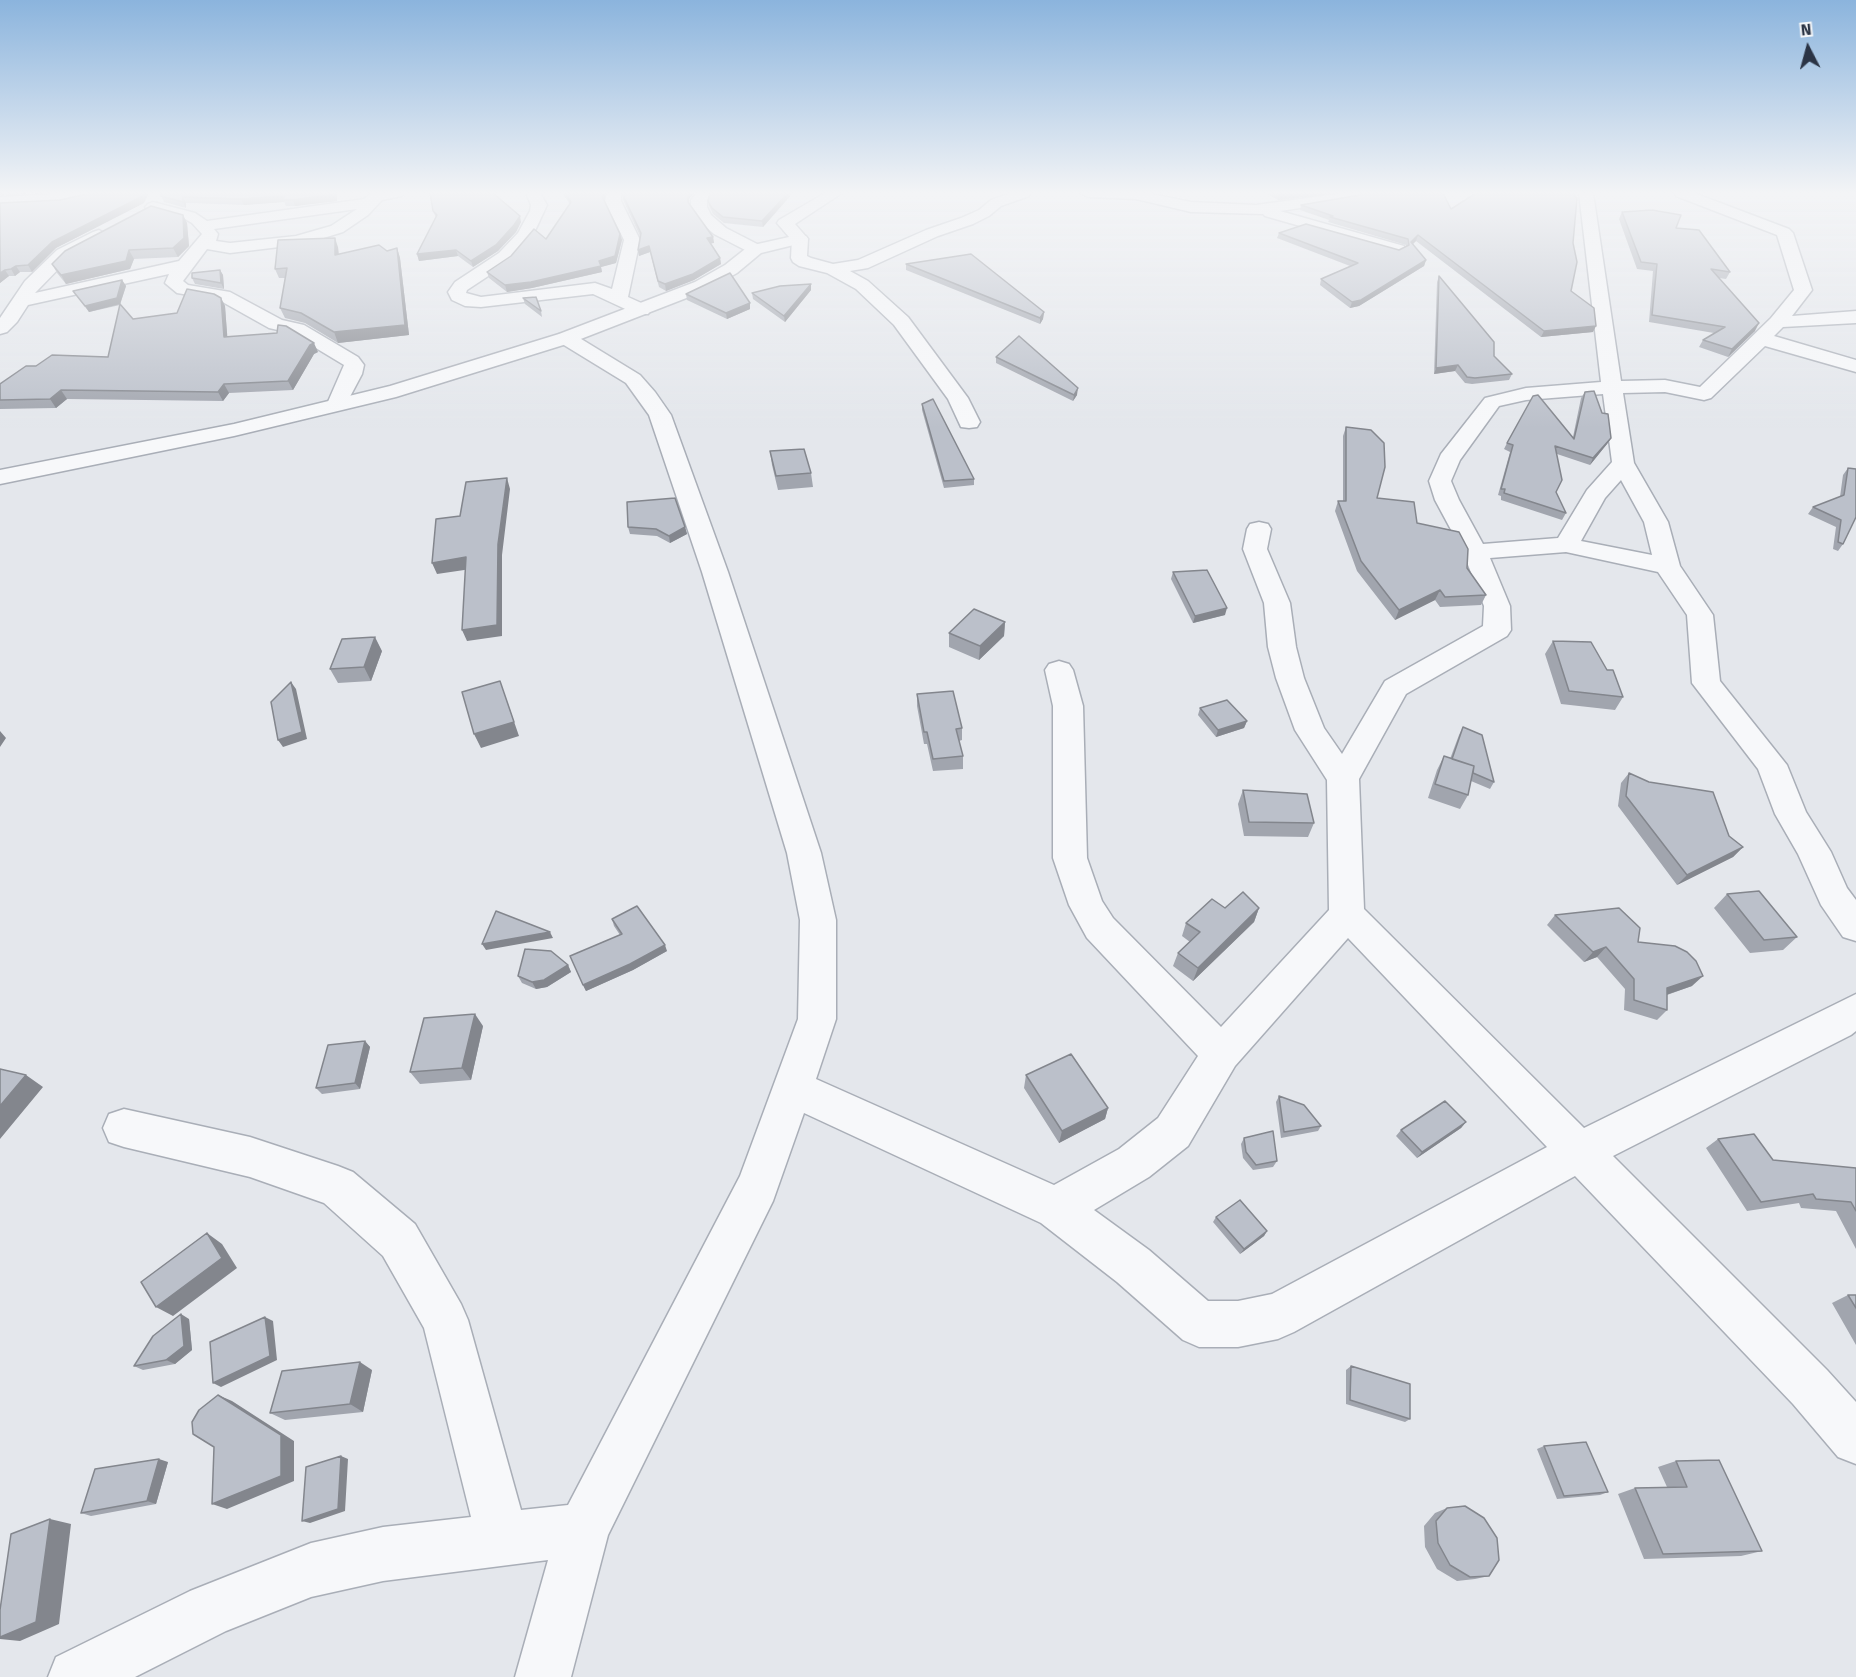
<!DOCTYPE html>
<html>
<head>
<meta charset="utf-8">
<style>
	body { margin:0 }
	#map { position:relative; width:1856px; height:1677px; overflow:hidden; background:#e4e7ec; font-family:"Fira Sans",sans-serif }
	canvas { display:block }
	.north { position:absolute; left:1778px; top:18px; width:60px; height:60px; -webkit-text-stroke:4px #f4f6f9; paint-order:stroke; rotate:354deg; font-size:16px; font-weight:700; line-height:24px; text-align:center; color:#2b3445 }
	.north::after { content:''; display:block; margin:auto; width:21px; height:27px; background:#2b3445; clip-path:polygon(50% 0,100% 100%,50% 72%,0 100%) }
</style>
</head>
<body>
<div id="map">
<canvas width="1856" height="1677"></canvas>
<div class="north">N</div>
</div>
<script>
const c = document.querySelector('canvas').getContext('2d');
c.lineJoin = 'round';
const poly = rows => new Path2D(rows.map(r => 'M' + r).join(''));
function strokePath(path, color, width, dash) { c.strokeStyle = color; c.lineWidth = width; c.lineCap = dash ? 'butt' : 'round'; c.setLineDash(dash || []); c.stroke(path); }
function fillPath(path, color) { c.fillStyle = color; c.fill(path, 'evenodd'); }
const minor = poly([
	[71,193,99,193,97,196,63,204,0,207,0,197,71,193],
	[372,193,404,193,402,196,382,200,368,215,343,232,304,244,230,253,207,249,183,281,188,285,230,292,282,320,304,325,358,357,364,365,362,374,344,408,337,410,330,408,327,404,344,365,291,333,269,328,219,300,177,293,165,283,169,274,28,305,17,322,7,332,0,334,0,318,25,281,57,250,93,232,99,230,107,235,69,258,35,293,179,261,202,234,192,223,185,219,148,210,145,207,148,204,153,202,195,213,207,221,364,199,372,193],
	[357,209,331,226,296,236,230,243,216,241,218,234,214,229,357,209],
	[526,193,540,193,547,205,533,235,511,261,467,290,466,293,481,297,595,283,612,289,624,240,605,201,607,193,621,193,621,201,640,240,628,297,648,306,651,310,648,314,636,314,593,294,481,307,465,306,452,300,448,292,455,282,499,253,518,233,530,211,531,205,526,193],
	[697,193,711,193,707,200,707,207,711,215,726,228,761,246,763,249,761,252,749,252,714,234,699,221,691,207,691,200,697,193],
	[1010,193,1031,193,1029,196,1001,206,989,216,973,224,938,236,868,268,850,271,868,281,908,317,968,398,980,422,977,427,969,428,961,427,948,399,894,325,856,289,827,273,799,266,793,262,791,258,792,239,794,236,806,236,808,239,807,256,811,258,833,264,858,260,926,230,961,218,979,210,991,200,1010,193],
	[1081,193,1147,193,1191,202,1256,205,1344,193,1359,193,1358,198,1348,201,1280,211,1404,246,1406,249,1398,254,1265,216,1263,214,1191,212,1136,199,1088,197,1081,193],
	[1579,193,1593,193,1621,381,1665,380,1700,387,1771,318,1794,290,1777,235,1676,196,1674,193,1694,193,1789,229,1793,233,1812,290,1792,316,1856,311,1856,323,1783,327,1774,336,1856,360,1856,372,1765,346,1711,398,1704,400,1665,392,1623,393,1634,463,1668,522,1680,566,1713,615,1720,681,1787,765,1806,812,1831,852,1847,888,1856,900,1856,941,1843,937,1821,905,1798,854,1775,814,1758,769,1692,683,1687,615,1658,572,1566,552,1490,558,1510,606,1511,630,1507,636,1406,694,1359,779,1364,909,1584,1128,1856,994,1856,1031,1851,1035,1613,1156,1827,1370,1856,1402,1856,1464,1838,1457,1793,1404,1575,1176,1294,1332,1278,1339,1238,1347,1199,1347,1183,1340,1117,1282,1041,1223,804,1113,773,1201,608,1535,571,1677,515,1677,548,1560,383,1581,311,1597,226,1631,135,1677,48,1677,56,1657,190,1591,311,1543,383,1527,471,1517,424,1328,383,1256,324,1203,250,1177,124,1147,109,1142,103,1128,109,1114,124,1109,250,1137,338,1166,353,1172,415,1224,461,1304,468,1320,521,1510,568,1505,740,1176,798,1019,800,920,787,853,702,572,649,415,626,383,559,342,557,338,559,334,573,334,640,375,655,392,671,415,728,572,821,853,836,920,836,1019,816,1079,1054,1185,1119,1149,1158,1118,1198,1056,1087,938,1069,905,1053,858,1053,706,1045,670,1049,664,1059,661,1069,664,1073,670,1083,706,1087,858,1102,901,1113,918,1221,1027,1329,910,1327,780,1295,730,1276,678,1268,647,1264,603,1243,549,1247,529,1250,524,1259,522,1268,524,1271,529,1267,549,1290,603,1296,647,1304,678,1324,728,1342,754,1385,681,1483,626,1484,606,1463,552,1435,500,1429,481,1441,454,1485,398,1526,388,1601,382,1579,193],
	[1603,394,1612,462,1587,490,1558,538,1483,544,1459,500,1451,481,1460,460,1499,406,1526,400,1603,394],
	[1621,480,1644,522,1652,555,1581,541,1605,498,1621,480],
	[1348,938,1547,1147,1272,1294,1238,1301,1208,1301,1149,1250,1094,1210,1149,1177,1188,1146,1235,1066,1348,938]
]);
const tertiary = poly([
	[825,193,842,193,795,224,808,239,806,242,761,253,737,273,707,290,573,342,396,397,234,436,0,484,0,470,234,424,390,386,559,334,695,282,725,265,749,246,789,237,777,223,779,220,825,193]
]);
strokePath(minor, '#a9aeb7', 3);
strokePath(tertiary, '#a9aeb7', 3);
fillPath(minor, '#f7f8fa');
fillPath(tertiary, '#f7f8fa');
fillPath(poly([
	[0,193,34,193,0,195],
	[429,193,493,193,521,222,516,232,498,251,473,267,458,256,419,261,417,254,436,218,433,211,431,194],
	[562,193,606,193,604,200,620,234,622,240,616,263,601,267,602,272,532,288,507,292,489,278,487,272,546,239,570,204],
	[622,193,694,193,689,199,689,204,713,237,714,243,711,243,720,258,721,264,694,280,666,291,659,287,650,252,639,256,638,250,640,236,623,200],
	[710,193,792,193,791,193,791,195,763,227,724,223,713,214,709,206,708,201],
	[1265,193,1340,193,1278,200],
	[161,196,337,201,295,206,286,206,284,202,244,205,186,203,186,208,164,202],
	[0,203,144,203,56,248,32,272,20,272,15,276,9,276,0,283],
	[1301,205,1451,209,1573,243,1571,291,1593,332,1541,337,1416,241,1412,244,1426,260,1424,266,1359,306,1350,308,1320,285,1321,279,1350,266,1277,238,1279,233,1399,250,1406,247,1406,245,1328,222,1329,220,1300,210],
	[1622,212,1676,228,1730,272,1726,279,1719,278,1755,331,1728,357,1699,347,1703,340,1714,333,1649,322,1653,271,1637,269,1619,219],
	[183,215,187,223,189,246,178,257,134,259,130,269,66,284,57,273,52,264],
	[338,247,339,254,387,251,397,248,400,258,409,335,338,343,305,323,285,318,280,308,285,278,279,278,275,269],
	[906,264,1044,312,1043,319,1040,324,906,270],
	[220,270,223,275,224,289,195,284,192,278],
	[1439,276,1494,356,1512,374,1509,380,1472,384,1465,383,1455,371,1434,374,1437,282],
	[122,280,126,286,120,305,133,319,177,313,221,298,225,306,227,336,318,352,314,354,293,390,229,393,223,401,67,399,56,408,0,409,0,384,108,357,120,305,89,312,73,291],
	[811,290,785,322,753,299,752,293],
	[686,294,750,309,727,319,687,300],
	[523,298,541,311,542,317,525,304],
	[996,357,1077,395,1073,401,996,363],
	[1585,392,1611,438,1607,444,1590,465,1557,454,1556,492,1566,513,1562,520,1501,500,1501,496,1498,495,1510,452,1504,449,1507,443,1573,437,1581,398],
	[922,404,974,479,974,485,944,488,922,410],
	[1346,427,1377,498,1417,523,1467,568,1486,595,1481,605,1440,607,1435,600,1395,620,1357,571,1335,511,1338,501,1343,501,1343,436],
	[770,451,811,473,813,487,778,490,772,465],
	[1848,468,1843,544,1838,551,1833,549,1836,527,1808,514,1813,507,1840,497,1843,475],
	[628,527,685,527,687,534,670,543,657,536,630,534],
	[1173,572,1225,615,1193,623,1171,579],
	[1005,622,1004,636,979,660,949,647,949,633],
	[1553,641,1623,697,1615,710,1561,704,1545,654],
	[382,651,371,681,338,683,330,669],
	[917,694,962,728,962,740,959,741,963,756,963,769,933,771,927,744,924,744,917,706],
	[1200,708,1247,721,1244,728,1216,737,1198,715],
	[1463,727,1494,782,1490,789,1471,781,1468,795,1460,809,1428,798,1437,770,1444,756,1450,759,1459,735],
	[1629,773,1729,836,1743,847,1733,857,1677,885,1618,806,1621,783],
	[1243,790,1314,823,1308,837,1244,836,1238,804],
	[1727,894,1797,937,1783,950,1750,953,1714,908],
	[1225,908,1259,908,1254,922,1193,981,1173,966,1178,953,1190,942,1182,936,1186,923],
	[1555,915,1638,942,1692,986,1667,995,1667,1010,1657,1020,1624,1010,1625,989,1597,957,1584,962,1547,925],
	[612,919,667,951,633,970,586,991,583,985,620,935,614,926],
	[568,965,571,972,547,987,536,989,522,983,518,976],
	[483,1026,471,1080,420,1084,410,1072],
	[365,1041,370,1047,360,1089,322,1094,316,1088],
	[1026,1075,1108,1108,1105,1119,1059,1143,1024,1088],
	[1279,1096,1321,1126,1318,1131,1281,1138,1276,1102],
	[1466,1122,1461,1128,1417,1158,1396,1136,1401,1130],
	[1244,1138,1277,1161,1273,1167,1253,1170,1243,1158,1241,1144],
	[1718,1139,1773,1160,1856,1168,1856,1249,1836,1211,1801,1208,1799,1203,1747,1211,1706,1148],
	[1216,1217,1267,1231,1264,1236,1240,1254,1213,1222],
	[1848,1295,1856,1295,1856,1345,1832,1303],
	[189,1319,192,1350,175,1364,143,1370,134,1366],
	[1351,1366,1410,1419,1405,1422,1346,1404,1346,1370],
	[372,1370,363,1412,285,1420,270,1413],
	[1544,1446,1608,1492,1600,1495,1557,1499,1537,1449],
	[1676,1461,1762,1551,1741,1556,1644,1559,1618,1494,1635,1488,1667,1487,1658,1467],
	[168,1462,156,1504,91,1516,81,1513],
	[1447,1508,1489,1576,1475,1579,1457,1581,1437,1569,1425,1547,1424,1526,1435,1513]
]), '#a1a5ae');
fillPath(poly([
	[143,193,149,193,144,203,56,248,32,272,28,265,52,242],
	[337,193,337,201,295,206,293,200],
	[603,193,606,193,603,202,602,196],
	[688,193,694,193,689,199,689,208],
	[788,193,792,193,791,193,791,195,763,227,762,221],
	[1293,193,1340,193,1278,200,1279,194],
	[284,196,284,202,244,205,241,199],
	[183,197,186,203,186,208,183,202],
	[183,215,187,223,189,246,178,257,173,248],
	[520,216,521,222,516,232,498,251,473,267,471,261],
	[620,234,622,240,616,263,601,267,602,272,532,288,507,292,505,285,599,261],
	[1418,235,1416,241,1409,248,1411,242],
	[713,237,714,243,708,244,707,238],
	[335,238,338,247,339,265,335,255],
	[649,246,650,252,639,256,638,250],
	[397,248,400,258,409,335,338,343,334,332],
	[129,250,134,259,130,269,66,284,61,275],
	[456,250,458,256,419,261,417,254],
	[720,258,721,264,694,280,666,291,665,284],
	[1426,260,1424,266,1359,306,1350,308,1352,302],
	[16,266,20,272,15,276,11,269],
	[5,270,9,276,0,283,0,273],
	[220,270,223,275,224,289,221,283],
	[122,280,126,286,120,304,89,312,85,306],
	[811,284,811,290,785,322,784,316],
	[221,298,225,306,228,345,224,337],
	[750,303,750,309,727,319,726,313],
	[1044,312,1043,319,1040,324,1040,318],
	[1759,323,1755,331,1728,357,1732,349],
	[1596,326,1593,332,1541,337,1544,331],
	[314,343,318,352,314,354,293,390,288,381,310,345],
	[1458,365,1455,371,1434,374,1436,368],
	[224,384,229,393,223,401,218,392],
	[1078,388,1077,395,1073,401,1074,395],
	[61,390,67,399,56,408,50,399],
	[1611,438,1607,444,1590,465,1593,458],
	[507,478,510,489,502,555,502,636,467,641,462,630,498,544],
	[685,527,687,534,670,543,669,536],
	[466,557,471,569,437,574,432,563],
	[1440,590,1435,600,1395,620,1399,610],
	[1227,608,1225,615,1193,623,1195,616],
	[1005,622,1004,636,979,660,980,646],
	[375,637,382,651,371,681,364,667],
	[500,681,519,736,481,748,474,734],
	[291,682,296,689,307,739,283,747,278,740],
	[1247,721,1244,728,1216,737,1218,730],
	[0,731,6,738,0,747],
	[1743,847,1733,857,1677,885,1687,875],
	[1259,908,1254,922,1193,981,1198,968],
	[550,932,553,938,486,950,482,944],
	[665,945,667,951,633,970,586,991,583,985],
	[1606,947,1597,957,1584,962,1593,952],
	[568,965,571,972,547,987,536,989,532,982],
	[1703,976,1692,986,1657,998,1667,988],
	[475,1014,483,1026,471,1080,462,1068],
	[365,1041,370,1047,360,1089,355,1083],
	[26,1075,43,1087,0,1139,0,1106],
	[1108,1108,1105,1119,1059,1143,1062,1131],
	[1466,1122,1461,1128,1417,1158,1422,1152],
	[1267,1231,1264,1236,1240,1254,1244,1249],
	[207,1233,222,1244,237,1268,173,1316,156,1307],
	[181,1314,189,1319,192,1350,175,1364,166,1360],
	[265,1317,273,1321,277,1360,221,1387,213,1383],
	[360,1362,372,1370,363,1412,350,1404],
	[218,1395,232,1401,294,1441,294,1481,227,1509,212,1504],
	[341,1456,348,1459,345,1511,310,1523,302,1521],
	[159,1459,168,1462,156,1504,147,1501],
	[50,1519,71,1524,59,1624,20,1641,0,1639,0,1637]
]), '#83868d');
const building = poly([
	[91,193,143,193,141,197,52,242,28,265,16,266,11,269,5,270,0,273,0,203,60,200,91,193],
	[162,193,334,193,335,194,293,200,283,200,284,196,241,199,183,197,183,202,161,196,162,193],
	[430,193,493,193,520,216,514,225,496,245,471,261,456,250,417,254,437,215,433,211,430,193],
	[565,193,603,193,602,196,620,234,615,256,599,261,601,266,531,282,505,285,487,272,511,256,534,229,546,239,571,202,565,193],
	[622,193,688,193,688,202,713,237,707,238,720,258,693,274,665,284,658,281,649,246,638,250,641,233,622,193],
	[710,193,788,193,762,221,723,217,712,208,708,201,710,193],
	[1276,193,1293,193,1279,194,1276,193],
	[1361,193,1443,193,1451,209,1476,193,1572,193,1577,198,1573,243,1577,262,1571,291,1594,308,1596,326,1544,331,1418,235,1411,242,1426,260,1361,300,1352,302,1321,279,1358,263,1279,233,1306,224,1399,250,1409,245,1408,239,1330,217,1333,216,1301,205,1360,195,1361,193],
	[151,206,183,215,184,238,173,248,129,250,126,261,61,275,52,264,65,251,151,206],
	[1652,210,1681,215,1676,228,1699,230,1730,272,1711,269,1759,323,1732,349,1703,340,1725,327,1652,315,1657,264,1641,262,1622,212,1652,210],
	[335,238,335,255,379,245,387,251,397,248,405,325,334,332,301,313,280,308,287,268,275,269,278,240,335,238],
	[971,254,1044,312,1040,318,906,264,971,254],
	[220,270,221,283,192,278,192,273,220,270],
	[730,273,750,303,726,313,686,294,730,273],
	[1439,276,1494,342,1494,356,1512,374,1475,378,1467,377,1458,365,1436,368,1439,276],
	[122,280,117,298,85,306,73,291,122,280],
	[811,284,784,316,752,293,780,286,811,284],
	[187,289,214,294,221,298,224,337,277,333,278,325,286,326,314,343,310,345,288,381,224,384,218,392,61,390,50,399,0,400,0,384,26,366,36,366,52,355,108,357,120,304,133,319,177,313,187,289],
	[536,297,541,311,523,298,536,297],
	[1019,336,1078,388,1074,395,996,357,1019,336],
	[1594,391,1602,413,1608,414,1611,438,1593,458,1555,446,1562,480,1556,492,1566,513,1504,493,1505,489,1501,489,1513,445,1507,443,1533,396,1538,395,1574,439,1585,392,1594,391],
	[933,399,974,479,944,481,922,404,933,399],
	[1346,427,1371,430,1384,443,1385,467,1377,498,1414,502,1417,523,1459,532,1468,549,1467,568,1486,595,1445,597,1440,590,1399,610,1361,561,1338,501,1346,501,1346,427],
	[804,449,811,473,776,476,770,451,804,449],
	[1848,468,1856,469,1856,517,1843,544,1838,542,1841,520,1813,507,1844,495,1848,468],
	[507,478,498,544,497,625,462,630,466,557,432,563,436,519,460,516,466,482,507,478],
	[675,498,685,527,669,536,656,529,628,527,627,502,675,498],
	[1207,570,1227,608,1195,616,1173,572,1207,570],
	[974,609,1005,622,980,646,949,633,974,609],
	[375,637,364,667,330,669,342,639,375,637],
	[1553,641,1591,642,1607,670,1613,670,1623,697,1569,691,1553,641],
	[500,681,514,722,474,734,462,692,500,681],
	[291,682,302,732,278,740,271,702,291,682],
	[953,691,962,728,956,729,963,756,933,759,927,732,924,732,917,694,953,691],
	[1227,700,1247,721,1218,730,1200,708,1227,700],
	[1463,727,1482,735,1494,782,1473,773,1474,766,1452,759,1463,727],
	[1444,756,1474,766,1468,795,1435,784,1444,756],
	[1629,773,1649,782,1713,792,1729,836,1743,847,1687,875,1626,796,1629,773],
	[1243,790,1307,794,1314,823,1249,822,1243,790],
	[1759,891,1797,937,1764,940,1727,894,1759,891],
	[1243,892,1259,908,1198,968,1178,953,1200,932,1186,923,1212,899,1225,908,1243,892],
	[637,906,665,945,630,964,583,985,570,956,622,934,612,919,637,906],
	[1619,908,1640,928,1638,942,1675,946,1687,952,1696,961,1703,976,1667,988,1667,1010,1634,1000,1634,979,1606,947,1593,952,1555,915,1619,908],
	[496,911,550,932,482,944,496,911],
	[525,949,551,951,568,965,544,980,532,982,518,976,525,949],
	[475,1014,462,1068,410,1072,424,1018,475,1014],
	[365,1041,355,1083,316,1088,328,1045,365,1041],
	[1071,1054,1108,1108,1062,1131,1026,1075,1071,1054],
	[0,1069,26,1075,0,1106,0,1069],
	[1279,1096,1304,1105,1321,1126,1284,1132,1279,1096],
	[1445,1101,1466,1122,1422,1152,1401,1130,1445,1101],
	[1273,1131,1277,1161,1256,1165,1246,1152,1244,1138,1273,1131],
	[1754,1134,1773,1160,1856,1168,1856,1211,1851,1202,1816,1199,1813,1194,1761,1202,1718,1139,1754,1134],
	[1240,1200,1267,1231,1244,1249,1216,1217,1240,1200],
	[207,1233,222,1258,156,1307,141,1282,207,1233],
	[1848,1295,1856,1295,1856,1308,1848,1295],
	[181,1314,184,1346,166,1360,134,1366,153,1336,181,1314],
	[265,1317,270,1356,213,1383,210,1342,265,1317],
	[360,1362,350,1404,270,1413,282,1371,360,1362],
	[1351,1366,1410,1384,1410,1419,1350,1400,1351,1366],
	[218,1395,281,1435,281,1476,212,1504,214,1447,193,1434,192,1422,199,1410,218,1395],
	[1586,1442,1608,1492,1564,1496,1544,1446,1586,1442],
	[341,1456,338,1509,302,1521,306,1467,341,1456],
	[159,1459,147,1501,81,1513,95,1469,159,1459],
	[1719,1460,1762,1551,1663,1554,1635,1488,1687,1487,1676,1461,1719,1460],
	[1465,1506,1484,1518,1497,1538,1499,1560,1489,1576,1470,1577,1450,1565,1438,1543,1436,1521,1447,1508,1465,1506],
	[50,1519,36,1622,0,1637,0,1610,11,1534,50,1519]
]);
fillPath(building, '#bbc0ca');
strokePath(building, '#83868d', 1.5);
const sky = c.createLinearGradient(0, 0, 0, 428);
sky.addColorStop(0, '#8bb4dd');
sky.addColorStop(0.45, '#f3f4f6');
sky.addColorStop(1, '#f3f4f600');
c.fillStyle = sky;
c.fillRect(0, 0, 1856, 428);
</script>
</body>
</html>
